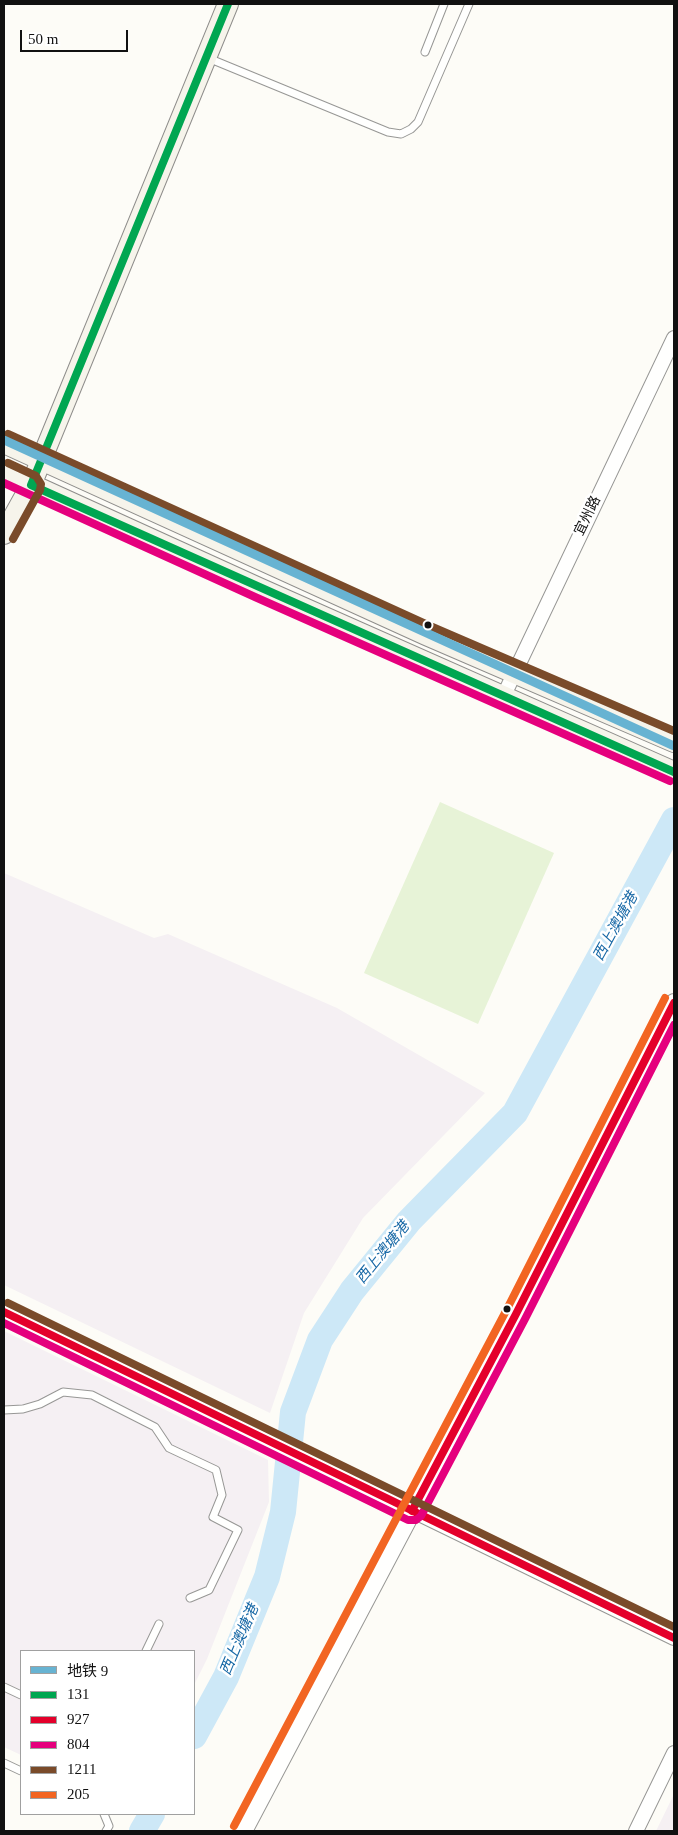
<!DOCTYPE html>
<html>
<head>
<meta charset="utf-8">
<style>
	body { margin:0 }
	#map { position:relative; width:678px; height:1835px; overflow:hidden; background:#fdfcf7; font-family:"Times New Roman","Noto Sans SC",serif }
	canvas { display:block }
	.frame { position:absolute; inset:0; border:5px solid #111; pointer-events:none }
	.legend { position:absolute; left:20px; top:1650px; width:175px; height:165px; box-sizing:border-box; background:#fff; border:1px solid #a0a0a0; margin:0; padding:6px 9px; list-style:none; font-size:15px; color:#111 }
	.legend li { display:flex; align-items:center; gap:10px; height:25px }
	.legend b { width:25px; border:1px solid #a0a0a0 }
	.scale { position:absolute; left:20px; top:30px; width:108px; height:22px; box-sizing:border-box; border:2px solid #111; border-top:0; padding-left:6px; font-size:15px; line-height:18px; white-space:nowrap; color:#111; -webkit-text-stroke:4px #fff; paint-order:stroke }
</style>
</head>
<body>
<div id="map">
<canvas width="678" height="1835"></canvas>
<div class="frame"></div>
<ul class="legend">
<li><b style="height:6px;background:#67b3d2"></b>地铁 9</li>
<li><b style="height:6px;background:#00a651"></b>131</li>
<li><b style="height:6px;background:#e4002b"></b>927</li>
<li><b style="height:6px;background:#e5007d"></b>804</li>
<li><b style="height:6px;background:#7a4b2a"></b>1211</li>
<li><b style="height:6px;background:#f26522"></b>205</li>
</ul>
<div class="scale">50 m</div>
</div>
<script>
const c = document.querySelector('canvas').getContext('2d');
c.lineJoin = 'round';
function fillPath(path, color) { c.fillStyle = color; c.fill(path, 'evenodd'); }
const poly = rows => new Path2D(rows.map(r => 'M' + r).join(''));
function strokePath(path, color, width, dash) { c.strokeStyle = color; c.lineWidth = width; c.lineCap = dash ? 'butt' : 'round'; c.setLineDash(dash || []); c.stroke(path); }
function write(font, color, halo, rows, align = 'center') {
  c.font = font + ' "Times New Roman","Noto Sans SC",serif'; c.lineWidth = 5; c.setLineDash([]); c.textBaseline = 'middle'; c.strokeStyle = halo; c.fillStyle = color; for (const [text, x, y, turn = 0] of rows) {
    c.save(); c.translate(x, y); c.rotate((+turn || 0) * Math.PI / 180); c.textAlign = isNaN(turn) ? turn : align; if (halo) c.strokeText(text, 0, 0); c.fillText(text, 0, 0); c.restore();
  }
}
fillPath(poly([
	[4,873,154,938,168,934,337,1008,485,1093,363,1218,304,1313,270,1413,4,1285],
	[4,1331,268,1460,269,1502,207,1659,194,1685,194,1651,21,1651,21,1755,4,1747],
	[674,1794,674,1831,656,1831]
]), '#f5f0f3');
fillPath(poly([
	[440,802,554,853,478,1024,364,973]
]), '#e7f3d7');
strokePath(poly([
	[194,1736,226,1677,267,1577,283,1512,293,1412,320,1340,352,1291,409,1221,515,1113,674,820],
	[142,1831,152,1814]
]), '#cde8f7', 26);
const service = poly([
	[425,52,444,4],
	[208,58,388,132,401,134,411,129,418,122,469,4],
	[4,1410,23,1409,40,1404,63,1392,92,1395,155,1427,169,1448,216,1470,222,1495,213,1517,238,1530,209,1590,190,1598],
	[146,1651,159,1624],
	[4,1687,21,1695],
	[4,1763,21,1771],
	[104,1814,109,1826,106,1831]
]);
const minor = poly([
	[504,695,674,338],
	[4,1312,674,1638],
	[636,1831,674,1753]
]);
const tertiary = poly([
	[243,1831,516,1314,674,1003]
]);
const secondary = poly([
	[4,443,426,635,674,742],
	[4,472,259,588,674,772],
	[4,534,31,485,228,4]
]);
strokePath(service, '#979795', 9);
strokePath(minor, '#979795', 16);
strokePath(tertiary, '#979795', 20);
strokePath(secondary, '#8e8d8b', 22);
strokePath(service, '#fffffe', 7);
strokePath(minor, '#fffffe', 14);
strokePath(tertiary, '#fffffe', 18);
strokePath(secondary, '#f6f4eb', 20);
strokePath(poly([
	[228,4,31,485,674,772]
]), '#00a651', 8);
strokePath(poly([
	[4,1312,674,1638],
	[412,1511,516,1314,674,1003]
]), '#e4002b', 8);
strokePath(poly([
	[4,483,255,597,670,781],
	[4,1323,408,1520,416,1520,421,1516,525,1319,674,1025]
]), '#e5007d', 8);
strokePath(poly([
	[8,434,430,626,674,731],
	[8,463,36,476,41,484,40,490,13,539],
	[8,1303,674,1627]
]), '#7a4b2a', 8);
strokePath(poly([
	[234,1826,507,1309,665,998]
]), '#f26522', 8);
strokePath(poly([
	[4,440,674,746]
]), '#67b3d2', 9);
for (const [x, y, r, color] of [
	[428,625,4.5,"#111"],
	[507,1309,4.5,"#111"]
]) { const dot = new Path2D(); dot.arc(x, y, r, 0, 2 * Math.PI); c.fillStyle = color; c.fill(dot); strokePath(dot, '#fff', 2); }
write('14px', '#111', '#fff', [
	["宜州路",588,516,-64]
]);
write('italic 15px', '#1768a6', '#fff', [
	["西上澳塘港",616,927,-61],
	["西上澳塘港",383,1253,-51],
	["西上澳塘港",240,1640,-67]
]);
</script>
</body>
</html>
